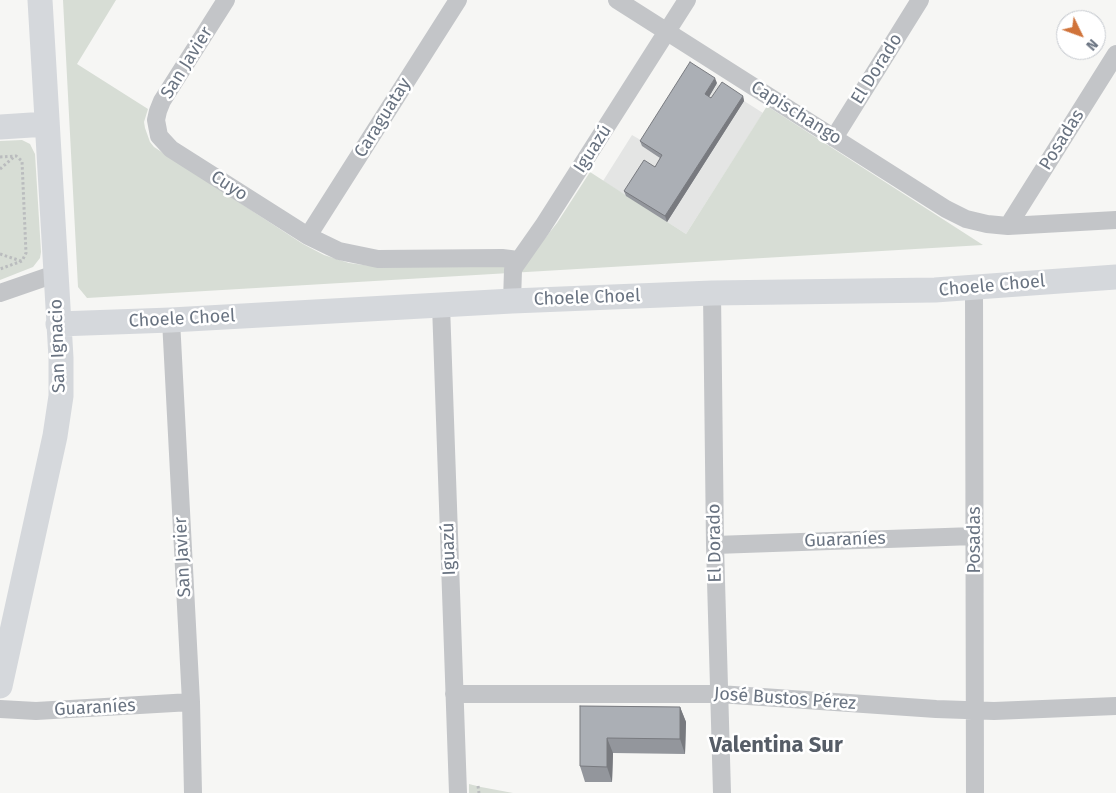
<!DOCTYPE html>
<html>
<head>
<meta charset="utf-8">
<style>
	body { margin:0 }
	#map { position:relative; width:1116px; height:793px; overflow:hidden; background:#f6f6f4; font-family:"Fira Sans",sans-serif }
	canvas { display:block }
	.north { position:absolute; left:1056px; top:10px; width:50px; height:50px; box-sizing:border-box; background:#fff; border:1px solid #c3c7cd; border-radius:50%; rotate:132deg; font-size:14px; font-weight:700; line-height:20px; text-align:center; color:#697381 }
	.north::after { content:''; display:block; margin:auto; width:18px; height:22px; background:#d0733a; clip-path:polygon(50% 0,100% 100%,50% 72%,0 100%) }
</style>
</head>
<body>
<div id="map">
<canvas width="1116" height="793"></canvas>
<div class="north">N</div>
</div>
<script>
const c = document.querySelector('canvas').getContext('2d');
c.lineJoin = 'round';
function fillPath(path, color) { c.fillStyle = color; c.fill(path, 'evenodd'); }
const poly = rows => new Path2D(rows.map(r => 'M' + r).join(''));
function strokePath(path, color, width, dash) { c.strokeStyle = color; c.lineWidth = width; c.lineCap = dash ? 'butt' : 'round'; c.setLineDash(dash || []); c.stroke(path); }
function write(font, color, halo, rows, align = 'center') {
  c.font = font + ' "Fira Sans",sans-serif'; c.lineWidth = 5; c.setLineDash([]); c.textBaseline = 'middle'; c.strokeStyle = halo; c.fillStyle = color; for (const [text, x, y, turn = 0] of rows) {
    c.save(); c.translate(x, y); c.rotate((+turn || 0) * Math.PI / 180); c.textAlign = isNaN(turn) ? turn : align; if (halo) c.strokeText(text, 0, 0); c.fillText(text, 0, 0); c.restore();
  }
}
fillPath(poly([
	[692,68,763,113,686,234,603,181,632,135,644,142]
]), '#e4e5e4');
fillPath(poly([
	[63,0,116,0,77,64,148,109,144,122,145,128,150,142,154,147,303,244,324,255,349,263,371,266,498,264,546,237,557,223,590,172,686,234,767,106,983,245,87,298,78,287],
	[22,140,30,144,35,154,41,252,40,258,33,267,0,280,0,141],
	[469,784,481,787,513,793,469,793]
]), '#d7ddd5');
strokePath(poly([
	[0,157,16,156,22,161,26,253,22,261,0,269],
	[0,169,15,156],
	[0,254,21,261],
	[478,786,479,793]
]), '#babcbe', 3, [2.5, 2.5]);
strokePath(poly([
	[226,0,162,101,158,111,156,120,159,136,171,149,308,236,339,251,378,259,502,258,518,260],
	[617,0,946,209,966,219,987,224,1008,226,1116,220],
	[834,138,920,0],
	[1008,226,1116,54],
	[308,236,458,0],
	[974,287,975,793],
	[0,293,55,274],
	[712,293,715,545,722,793],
	[512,301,513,270,515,266,543,226,687,0],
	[441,305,458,793],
	[171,320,191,702,193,793],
	[715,545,974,536],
	[454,694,719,694,936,709,994,711,1116,706],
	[0,709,36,711,191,702]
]), '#c3c5c8', 18);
strokePath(poly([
	[0,127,47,124],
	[58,324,171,320,512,301,712,293,935,290,1116,277],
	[0,686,55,436,61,396,61,358,40,0]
]), '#d5d8dc', 25);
fillPath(poly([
	[717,83,709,97,711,98,743,96,744,101,667,222,626,196,624,191,655,167,660,158,642,146,640,141],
	[580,706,680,707,686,722,685,754,613,753,612,782,585,782,580,766]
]), '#93969c');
fillPath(poly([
	[715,78,717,83,707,100,705,94],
	[743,96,744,101,667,222,665,216],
	[680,707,686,722,685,754,680,739],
	[607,738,613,753,612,782,607,767]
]), '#787a7f');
const building = poly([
	[690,62,715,78,705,94,711,98,722,82,743,96,665,216,624,191,644,160,655,167,662,155,640,141,690,62],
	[580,706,680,707,680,739,607,738,607,767,580,766,580,706]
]);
fillPath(building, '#abafb5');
strokePath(building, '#787a7f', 1);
write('18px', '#697381', '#fff', [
	["San Javier",187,63,-58],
	["El Dorado",877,69,-58],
	["Capischango",796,113,32],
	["Caraguatay",383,118,-58],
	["Posadas",1062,140,-58],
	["Iguazú",593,149,-57],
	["Cuyo",229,186,33],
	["Choele Choel",992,286,-5],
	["Choele Choel",587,298,-2],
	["Choele Choel",182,319,-3],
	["San Ignacio",58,346,-92],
	["Guaraníes",845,540,-2],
	["Posadas",975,540,-90],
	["El Dorado",715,543,-91],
	["Iguazú",449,549,-92],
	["San Javier",183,557,-93],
	["José Bustos Pérez",785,699,4],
	["Guaraníes",95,708,-3]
]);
write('bold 22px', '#565d67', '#fff', [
	["Valentina Sur",776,746]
]);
</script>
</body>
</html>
